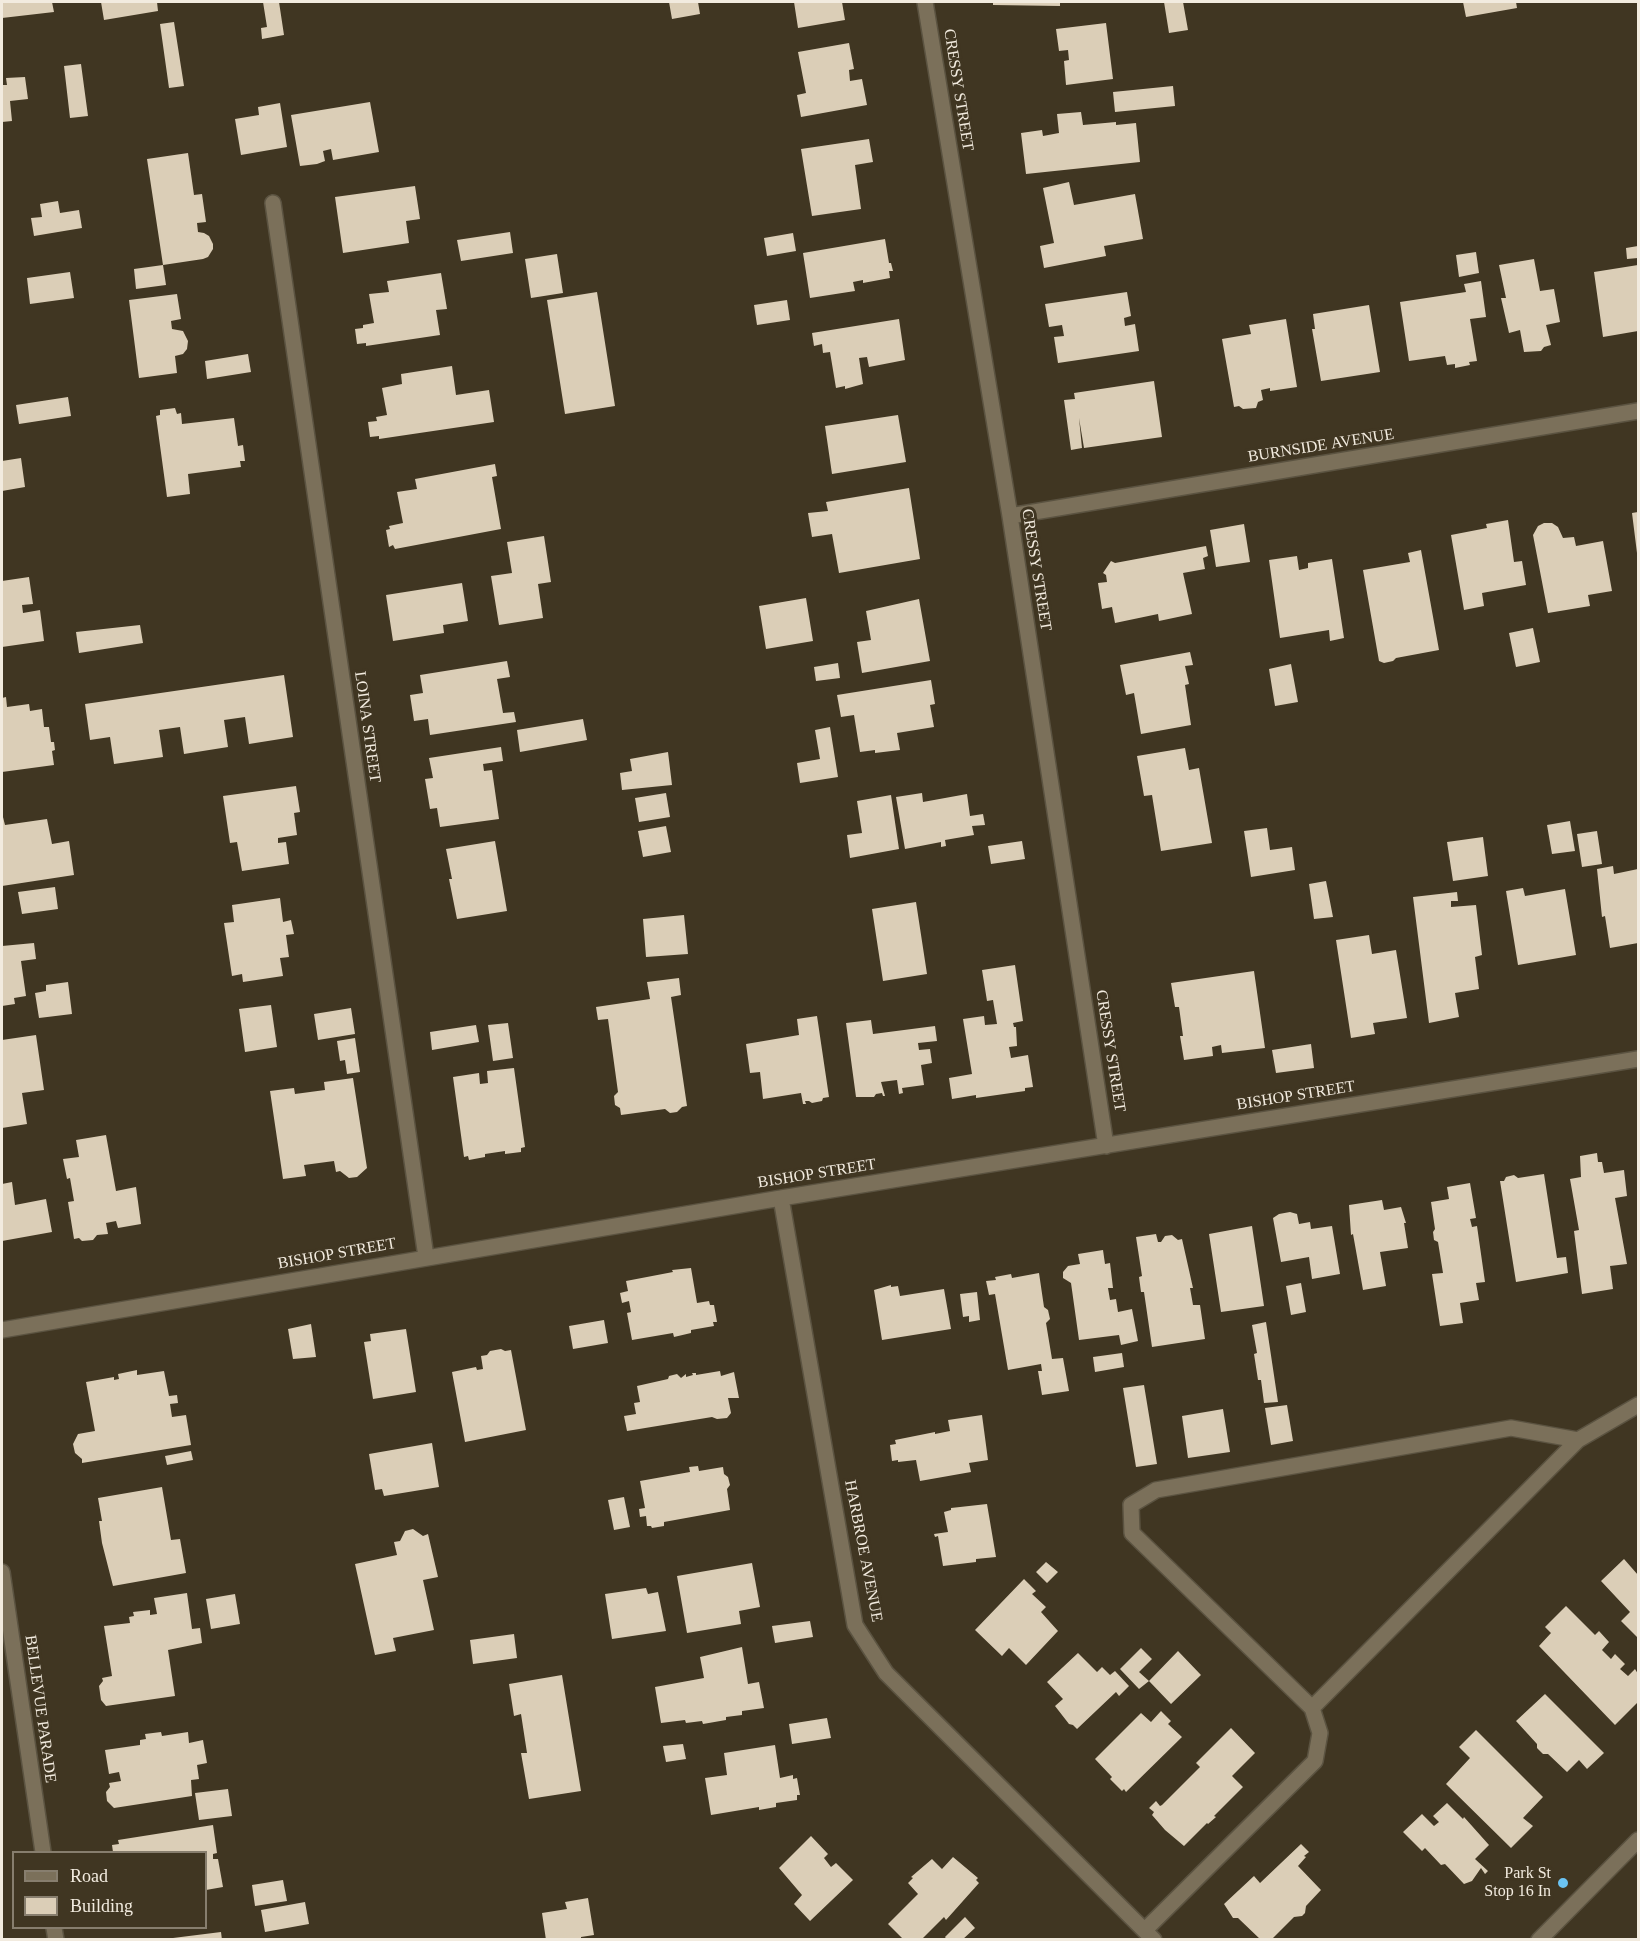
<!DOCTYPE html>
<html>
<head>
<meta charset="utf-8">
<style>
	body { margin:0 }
	#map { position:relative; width:1640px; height:1941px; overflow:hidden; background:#403622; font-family:Georgia,serif }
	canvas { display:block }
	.frame { position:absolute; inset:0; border:3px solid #f2ebdf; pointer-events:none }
	.legend { position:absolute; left:12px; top:1851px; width:195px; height:78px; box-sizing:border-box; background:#403622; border:2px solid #877e6e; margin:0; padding:8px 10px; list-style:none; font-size:18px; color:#f2ebdf }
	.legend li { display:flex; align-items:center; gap:12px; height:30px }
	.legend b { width:30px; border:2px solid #877e6e }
</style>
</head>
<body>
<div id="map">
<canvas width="1640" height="1941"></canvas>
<div class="frame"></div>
<ul class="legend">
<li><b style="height:8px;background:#7b705a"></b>Road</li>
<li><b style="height:16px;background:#dbceb7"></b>Building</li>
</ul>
</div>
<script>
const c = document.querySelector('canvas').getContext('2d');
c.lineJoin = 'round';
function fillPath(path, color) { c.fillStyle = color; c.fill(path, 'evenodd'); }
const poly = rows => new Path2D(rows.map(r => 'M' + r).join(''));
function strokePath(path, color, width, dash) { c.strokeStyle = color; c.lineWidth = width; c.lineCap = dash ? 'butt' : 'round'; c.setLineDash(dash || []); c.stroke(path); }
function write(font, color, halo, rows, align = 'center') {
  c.font = font + ' Georgia,serif'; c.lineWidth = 6; c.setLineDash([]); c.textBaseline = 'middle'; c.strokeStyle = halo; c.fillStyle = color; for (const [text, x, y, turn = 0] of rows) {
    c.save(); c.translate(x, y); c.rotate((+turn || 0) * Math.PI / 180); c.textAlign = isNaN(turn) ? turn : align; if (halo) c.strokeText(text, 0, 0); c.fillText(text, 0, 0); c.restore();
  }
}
fillPath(poly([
	[2,2,52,2,54,12,2,18],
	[101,2,157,2,158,11,104,20],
	[263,2,279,2,284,35,262,39,261,28,267,27],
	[669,2,698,2,700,14,672,19],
	[794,2,842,2,845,20,798,28],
	[993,2,1060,2,1060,6,993,5],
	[1164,2,1183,2,1188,30,1169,33],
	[1463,2,1516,2,1517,8,1466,17],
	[174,22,184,86,169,88,160,24],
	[1106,23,1113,79,1066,85,1064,61,1069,60,1068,50,1059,51,1056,29],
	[849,43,854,69,849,70,850,81,862,79,867,105,801,117,797,95,806,93,798,52],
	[81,64,88,116,70,118,64,66],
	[25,77,28,99,10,101,12,121,2,122,2,85,7,85,6,78],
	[1173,86,1175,106,1115,112,1113,92],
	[370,102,379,152,333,160,331,149,323,151,325,161,317,164,300,166,291,115],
	[280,103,287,147,241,155,235,119,259,115,258,107],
	[1081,112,1083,125,1116,122,1116,125,1136,123,1140,162,1026,174,1021,133,1042,130,1043,136,1059,133,1057,114],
	[869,139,873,162,855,165,861,209,812,216,801,149],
	[188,153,194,195,202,194,206,222,197,223,198,232,204,233,209,236,213,244,213,249,208,257,203,259,163,265,166,285,136,289,134,269,163,265,147,159],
	[1069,182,1074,205,1135,194,1143,239,1104,246,1106,256,1044,268,1040,246,1054,243,1043,188],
	[415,186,420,219,406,221,409,243,343,253,335,197],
	[58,201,60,213,79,210,82,228,34,236,31,218,42,217,40,204],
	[510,232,513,253,461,261,457,240],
	[793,233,796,251,767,256,764,238],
	[885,239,889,263,891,263,893,271,889,271,890,278,863,283,863,280,853,282,855,291,810,298,803,253],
	[1638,246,1638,258,1627,259,1626,248],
	[1476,252,1479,273,1459,277,1456,255],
	[557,254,563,293,531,298,525,259],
	[1534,259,1540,291,1554,289,1560,322,1546,325,1551,345,1544,347,1541,351,1524,352,1520,330,1509,333,1501,298,1506,298,1499,265],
	[1638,265,1638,331,1603,337,1594,272],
	[70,272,74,298,30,304,27,278],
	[441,273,447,309,436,310,440,335,366,346,366,343,357,344,355,329,363,328,363,325,374,323,369,294,389,292,387,281],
	[1481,281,1486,317,1470,319,1477,361,1469,362,1470,365,1455,368,1455,364,1447,365,1445,356,1409,361,1400,302,1466,292,1464,284],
	[597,292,615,406,565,414,547,300],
	[1127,292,1131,316,1124,318,1125,326,1135,324,1139,351,1058,363,1054,337,1064,336,1062,325,1049,327,1045,304],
	[177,294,181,319,171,321,172,329,183,331,188,341,187,349,183,354,175,356,177,373,139,378,129,300],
	[787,300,790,320,757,325,754,305],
	[1369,305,1380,372,1321,381,1312,329,1315,329,1313,314],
	[899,319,905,360,869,367,867,357,859,358,863,384,845,389,845,386,836,388,830,352,823,353,822,344,814,346,812,333],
	[1286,319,1297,387,1270,391,1270,388,1261,390,1263,400,1258,402,1256,408,1243,409,1239,406,1234,407,1222,339,1251,334,1249,325],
	[248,354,251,372,207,379,205,361],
	[452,366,456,395,489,390,494,422,379,439,379,436,370,437,368,422,377,421,376,417,387,415,382,388,402,384,401,374],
	[1154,381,1162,437,1084,448,1079,418,1082,448,1071,450,1064,400,1075,399,1074,393],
	[68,397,71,416,19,424,16,405],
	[175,408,177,414,181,413,182,424,234,418,238,446,243,445,245,461,240,461,241,467,188,474,190,494,167,497,156,416,160,415,160,410],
	[898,415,906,462,832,474,825,426],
	[21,458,25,487,2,491,2,461],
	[495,464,497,476,492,477,501,529,395,549,393,545,389,547,386,530,390,529,389,526,403,523,397,492,417,489,415,479],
	[909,488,920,559,839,573,832,534,812,537,808,513,828,511,826,502],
	[1638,512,1638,553,1637,553,1632,513],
	[1508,520,1514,562,1522,561,1526,585,1482,593,1484,606,1464,610,1451,535,1487,528,1486,524],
	[1552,523,1558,527,1563,538,1574,537,1576,546,1603,541,1612,591,1588,595,1590,606,1548,613,1533,535,1538,526,1544,523],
	[1244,524,1250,562,1216,567,1210,530],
	[544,536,551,582,538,584,543,618,499,625,491,576,512,573,507,542],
	[1206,546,1208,556,1203,558,1205,569,1183,573,1192,614,1159,621,1158,614,1115,623,1112,607,1102,609,1098,583,1107,582,1106,575,1103,573,1111,561,1115,563],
	[1421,550,1439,650,1396,658,1393,661,1384,663,1379,661,1363,570,1410,562,1408,553],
	[1297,556,1299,570,1308,568,1308,563,1332,559,1344,638,1330,641,1329,630,1280,638,1269,560],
	[29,577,33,604,22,605,23,613,40,610,44,641,2,647,2,581],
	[462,583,468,621,443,625,444,633,393,641,386,595],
	[806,598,813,641,766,649,759,606],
	[919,599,930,661,862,673,857,642,871,640,866,611],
	[140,625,143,643,79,653,76,632],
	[1533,628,1540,662,1516,667,1509,633],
	[1190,652,1193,665,1185,666,1189,684,1185,685,1191,725,1141,734,1134,693,1126,695,1120,665],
	[507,661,510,677,497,679,503,713,514,712,516,722,430,735,428,719,414,721,410,695,423,693,420,675],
	[838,663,840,678,816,681,814,667],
	[1291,664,1298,702,1275,706,1269,669],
	[284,675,293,737,249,744,245,717,224,720,228,747,184,754,180,727,159,730,163,757,114,764,110,737,90,740,85,704],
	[931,680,935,704,930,705,934,727,897,733,900,750,875,753,875,750,860,752,854,715,841,717,837,695],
	[6,697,7,707,29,704,30,711,42,709,44,727,49,727,51,742,54,742,55,750,52,751,54,765,2,772,2,698],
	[583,719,587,740,520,752,517,730],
	[830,727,838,777,800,783,797,763,820,759,815,730],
	[501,747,503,761,483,764,484,771,492,770,499,819,440,827,437,808,430,809,425,779,433,778,429,758],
	[1185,748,1189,770,1199,768,1212,843,1161,851,1152,795,1144,796,1137,756],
	[668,752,672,785,622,790,620,773,632,771,630,759],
	[296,786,300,812,294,813,297,835,278,838,278,843,286,842,289,864,242,871,237,842,230,843,223,796],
	[666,793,670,817,639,822,635,798],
	[922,793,923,802,967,794,970,816,983,814,985,825,972,826,974,835,945,840,946,846,941,847,941,842,905,849,896,797],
	[891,795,899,849,850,858,847,835,862,833,857,801],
	[2,813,5,825,47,819,52,844,69,841,74,875,2,886],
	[1570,821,1575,851,1552,854,1547,825],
	[666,826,671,852,643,857,638,831],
	[1267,828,1270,850,1292,847,1295,870,1251,877,1244,831],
	[1597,831,1602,864,1582,867,1577,834],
	[1483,837,1488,876,1453,881,1447,842],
	[495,841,507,911,457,919,449,879,452,879,446,849],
	[1022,841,1025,859,991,864,988,846],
	[1613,866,1614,874,1638,869,1638,943,1610,948,1605,916,1602,917,1597,869],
	[1326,881,1333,917,1314,919,1309,884],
	[55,887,58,909,22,914,18,892],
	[1523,888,1525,896,1565,889,1576,955,1518,965,1506,891],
	[1457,892,1458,901,1451,901,1451,907,1476,905,1482,955,1475,957,1479,989,1455,993,1459,1017,1429,1023,1413,897],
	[280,898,283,922,291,920,294,934,286,935,289,957,280,958,283,976,243,982,242,974,232,976,224,923,234,922,232,905],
	[916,902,927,974,883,981,872,909],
	[684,915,688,954,646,957,643,919],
	[1369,935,1372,954,1396,950,1407,1018,1373,1023,1375,1034,1351,1038,1336,940],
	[34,943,36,959,21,961,26,996,14,998,15,1004,2,1006,2,946],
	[1015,965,1023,1021,1013,1023,1014,1027,1016,1027,1017,1046,1009,1047,1011,1058,1028,1055,1033,1087,1025,1088,1025,1091,976,1098,976,1095,952,1099,949,1078,972,1074,963,1019,984,1016,985,1025,997,1024,993,1000,987,1001,982,970],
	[1254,971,1265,1048,1222,1053,1221,1045,1212,1047,1213,1056,1184,1060,1180,1036,1183,1036,1179,1007,1175,1007,1171,983],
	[679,978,681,995,671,997,687,1106,682,1107,677,1112,670,1113,665,1109,621,1115,620,1108,615,1105,614,1096,618,1092,608,1019,598,1020,596,1007,650,999,647,982],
	[68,982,72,1014,39,1018,35,993,46,991,46,985],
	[271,1005,277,1047,245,1052,239,1009],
	[351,1008,355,1034,318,1040,314,1014],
	[817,1016,829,1097,823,1098,822,1101,812,1103,809,1101,805,1101,806,1104,803,1104,801,1093,763,1099,760,1072,750,1073,746,1044,799,1035,797,1019],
	[871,1020,873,1034,935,1026,937,1041,918,1043,919,1050,930,1049,932,1063,921,1065,924,1085,902,1088,903,1093,899,1094,897,1080,881,1082,885,1096,883,1096,882,1093,876,1094,874,1097,856,1097,846,1023],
	[508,1023,513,1058,493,1061,488,1025],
	[476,1025,479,1042,432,1050,430,1032],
	[36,1035,44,1090,22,1093,27,1124,2,1128,2,1040],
	[355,1038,360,1072,347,1074,345,1060,340,1061,337,1041],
	[1311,1044,1314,1068,1276,1073,1272,1050],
	[514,1068,525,1147,521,1148,521,1152,505,1154,505,1151,485,1154,485,1157,469,1160,468,1156,464,1157,453,1077,479,1073,480,1084,488,1083,487,1071],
	[353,1078,367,1168,357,1177,349,1178,340,1171,336,1172,334,1161,304,1165,306,1176,283,1179,270,1091,294,1088,295,1094,325,1090,324,1082],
	[106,1135,116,1191,136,1187,141,1224,118,1228,116,1221,106,1223,108,1234,97,1235,93,1240,82,1241,79,1238,74,1239,68,1202,74,1201,70,1178,67,1179,63,1159,79,1157,76,1140],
	[1597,1153,1598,1162,1602,1162,1604,1173,1624,1170,1627,1196,1615,1198,1627,1264,1610,1266,1613,1289,1582,1294,1574,1231,1579,1230,1570,1179,1581,1177,1580,1156],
	[1544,1174,1557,1258,1566,1257,1568,1273,1516,1282,1500,1181,1504,1181,1506,1177,1514,1175,1518,1178],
	[12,1182,15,1205,46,1199,52,1232,2,1241,2,1184],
	[1470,1183,1476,1218,1470,1219,1472,1227,1477,1226,1485,1282,1476,1283,1479,1300,1460,1303,1463,1323,1440,1326,1432,1274,1443,1273,1438,1242,1434,1240,1433,1232,1435,1229,1431,1202,1449,1199,1447,1187],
	[1382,1200,1384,1210,1401,1207,1406,1223,1404,1223,1408,1248,1380,1252,1386,1286,1363,1290,1353,1234,1351,1235,1349,1205],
	[1290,1212,1297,1214,1299,1224,1310,1222,1311,1229,1332,1226,1340,1274,1312,1279,1309,1257,1281,1262,1273,1218,1279,1214],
	[1252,1226,1264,1306,1221,1312,1209,1234],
	[1156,1234,1158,1242,1161,1242,1165,1236,1172,1235,1178,1240,1182,1239,1193,1288,1190,1288,1193,1305,1200,1305,1205,1339,1152,1347,1144,1292,1141,1292,1139,1277,1142,1276,1136,1237],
	[1103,1250,1105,1264,1110,1263,1113,1288,1108,1288,1110,1300,1116,1299,1118,1312,1132,1309,1138,1341,1121,1345,1119,1335,1079,1340,1071,1283,1063,1278,1063,1272,1068,1266,1080,1264,1078,1254],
	[691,1268,697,1303,709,1301,710,1305,714,1305,717,1322,713,1322,714,1326,691,1330,691,1333,674,1337,673,1333,632,1340,627,1313,631,1312,629,1301,622,1303,620,1293,628,1291,626,1281,673,1272,672,1270],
	[1039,1273,1044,1307,1048,1310,1050,1319,1046,1323,1052,1359,1063,1358,1069,1391,1042,1395,1038,1371,1042,1371,1041,1364,1008,1370,995,1294,989,1295,986,1281,996,1280,995,1277,1011,1274,1012,1278],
	[1301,1283,1306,1312,1291,1315,1286,1286],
	[891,1285,891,1287,898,1286,900,1296,944,1289,951,1329,882,1340,874,1290],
	[977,1292,980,1320,969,1322,969,1316,963,1317,960,1294],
	[604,1320,608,1343,573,1349,569,1326],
	[1266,1322,1278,1402,1264,1403,1261,1380,1258,1380,1254,1354,1257,1353,1252,1325],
	[311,1324,316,1357,293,1359,288,1329],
	[406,1329,416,1392,373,1399,364,1342,371,1341,370,1334],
	[501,1349,505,1351,511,1350,526,1430,465,1442,452,1372,476,1367,477,1370,483,1369,481,1356,487,1355,490,1351],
	[1122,1353,1124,1367,1095,1372,1093,1357],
	[137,1370,137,1375,164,1371,169,1396,177,1395,178,1403,170,1404,172,1417,186,1415,191,1445,82,1463,82,1459,75,1453,73,1444,78,1434,95,1431,86,1382,114,1377,114,1380,119,1379,118,1374],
	[720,1371,721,1376,734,1372,739,1398,728,1398,731,1413,727,1418,717,1419,712,1417,627,1431,624,1416,636,1414,634,1403,640,1402,637,1386,668,1379,669,1376,677,1374,681,1378,686,1374,686,1377,693,1375,692,1373,696,1373,696,1375],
	[1144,1385,1157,1464,1136,1467,1123,1388],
	[1287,1405,1293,1441,1271,1445,1265,1408],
	[1223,1409,1230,1452,1188,1458,1182,1416],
	[982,1415,988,1460,969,1463,971,1472,920,1481,916,1460,898,1462,898,1460,892,1461,890,1445,896,1444,895,1440,935,1432,935,1434,950,1431,948,1420],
	[432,1443,439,1487,384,1496,382,1489,375,1490,369,1454],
	[191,1451,193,1460,167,1465,165,1456],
	[698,1466,699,1471,723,1467,724,1474,728,1477,730,1485,727,1489,730,1510,664,1522,664,1526,652,1528,651,1526,647,1526,646,1516,640,1517,639,1509,645,1508,640,1481,690,1472,689,1467],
	[162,1487,171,1540,180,1539,186,1573,113,1586,102,1543,99,1521,102,1521,98,1498],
	[624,1497,630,1527,614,1530,608,1500],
	[987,1504,996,1557,976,1559,976,1562,943,1566,938,1536,935,1537,934,1534,948,1532,944,1512,951,1510,951,1508],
	[413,1529,423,1536,428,1534,438,1577,423,1580,434,1630,393,1638,396,1651,375,1655,355,1564,397,1555,394,1542,400,1541,405,1531],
	[1624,1559,1638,1575,1638,1638,1621,1621,1630,1612,1601,1581],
	[1046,1562,1058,1572,1047,1583,1036,1572],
	[752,1563,760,1607,739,1611,741,1624,687,1633,677,1576],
	[1024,1579,1036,1591,1032,1594,1046,1607,1041,1612,1058,1631,1026,1665,1009,1648,1002,1656,975,1630],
	[646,1588,648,1594,658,1592,666,1631,612,1639,605,1594],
	[187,1593,192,1629,200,1628,202,1643,168,1650,175,1696,106,1706,101,1700,99,1686,103,1681,102,1678,112,1676,104,1626,130,1623,129,1617,134,1616,133,1612,150,1610,150,1615,157,1614,154,1598],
	[235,1594,240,1624,211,1629,206,1599],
	[1566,1606,1595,1635,1599,1631,1609,1642,1602,1650,1611,1659,1615,1654,1625,1664,1620,1669,1628,1676,1635,1669,1638,1674,1638,1702,1615,1725,1539,1646,1551,1633,1545,1627],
	[810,1621,813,1637,775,1643,772,1626],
	[514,1634,517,1658,473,1664,470,1640],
	[742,1647,748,1684,759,1682,764,1708,742,1711,742,1715,726,1717,726,1720,703,1724,702,1721,686,1723,685,1720,661,1723,655,1687,704,1678,700,1657],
	[1141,1648,1152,1659,1139,1672,1149,1681,1139,1689,1120,1669],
	[1178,1651,1201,1675,1171,1704,1149,1681],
	[1078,1653,1097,1672,1102,1667,1110,1675,1115,1671,1129,1686,1119,1696,1116,1692,1077,1729,1073,1725,1069,1724,1055,1706,1063,1699,1047,1682],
	[562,1675,581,1791,529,1799,521,1753,527,1753,521,1714,514,1716,509,1684],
	[1545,1694,1604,1753,1587,1769,1579,1760,1567,1772,1548,1754,1543,1754,1537,1748,1537,1744,1516,1721],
	[1161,1711,1171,1721,1168,1724,1182,1737,1126,1792,1124,1789,1122,1791,1110,1779,1112,1777,1095,1759,1141,1713,1151,1722],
	[827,1718,831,1738,792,1744,789,1724],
	[1231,1728,1255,1753,1232,1776,1243,1787,1214,1816,1216,1817,1208,1824,1207,1823,1184,1846,1165,1830,1152,1815,1154,1812,1149,1808,1156,1801,1160,1806,1162,1805,1200,1767,1196,1763],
	[1476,1730,1543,1797,1523,1818,1533,1826,1511,1848,1446,1784,1470,1758,1459,1747],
	[161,1732,162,1736,188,1732,189,1743,203,1740,207,1763,197,1765,199,1779,191,1780,192,1796,114,1808,107,1801,106,1792,110,1787,109,1783,121,1781,119,1772,109,1774,105,1750,140,1745,140,1740,146,1739,145,1734],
	[683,1744,686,1759,666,1762,663,1746],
	[775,1745,780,1778,793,1775,793,1779,797,1778,800,1795,797,1795,797,1800,776,1803,776,1807,759,1810,759,1807,711,1815,705,1778,727,1775,724,1753],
	[228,1789,232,1816,199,1820,195,1793],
	[1447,1803,1463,1819,1464,1817,1489,1845,1475,1859,1488,1871,1485,1874,1481,1868,1472,1881,1464,1884,1445,1864,1441,1865,1425,1848,1422,1851,1403,1832,1422,1814,1434,1826,1439,1822,1433,1816],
	[213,1825,217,1853,213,1854,213,1859,218,1859,223,1887,206,1890,206,1852,113,1852,112,1845,119,1844,118,1840],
	[811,1836,828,1854,824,1858,831,1867,836,1863,853,1880,810,1921,794,1904,802,1895,779,1868],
	[1301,1844,1309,1852,1304,1856,1306,1857,1298,1866,1321,1890,1306,1906,1305,1913,1302,1916,1294,1917,1271,1940,1261,1940,1238,1918,1233,1918,1224,1904,1254,1876,1260,1883],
	[953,1857,978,1878,976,1880,979,1883,946,1920,944,1917,921,1940,904,1940,888,1924,918,1894,908,1883,913,1878,911,1877,932,1859,942,1869],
	[283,1880,287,1901,255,1906,252,1885],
	[588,1898,594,1935,581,1937,581,1940,546,1940,542,1913,567,1909,565,1902],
	[305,1902,309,1924,265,1932,261,1910],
	[965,1917,975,1928,962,1940,947,1940,945,1937],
	[221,1932,222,1940,173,1940,173,1938]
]), '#dbceb7');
const minor = poly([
	[925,2,1010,516,1106,1146],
	[273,203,426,1257],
	[1010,516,1638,411],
	[781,1198,855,1625,886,1673,1154,1940],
	[2,1330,781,1198,1638,1059],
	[1578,1440,1638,1405],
	[2,1572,43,1852],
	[54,1928,56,1940],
	[1145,1930,1315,1761,1320,1733,1312,1708,1578,1440,1511,1428,1156,1490,1131,1505,1132,1533,1312,1708],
	[1539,1940,1638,1840]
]);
strokePath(minor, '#5b5341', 18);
strokePath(minor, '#7b705a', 15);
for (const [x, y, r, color] of [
	[1563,1883,6,"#6bc3f2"]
]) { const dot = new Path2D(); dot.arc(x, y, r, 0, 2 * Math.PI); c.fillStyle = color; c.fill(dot); strokePath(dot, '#403622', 2); }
write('16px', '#f2ebdf', '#403622', [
	["CRESSY STREET",958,90,81],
	["BURNSIDE AVENUE",1321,446,-9],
	["CRESSY STREET",1036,570,81],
	["LOINA STREET",367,727,82],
	["CRESSY STREET",1110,1051,81],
	["BISHOP STREET",1296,1096,-9],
	["BISHOP STREET",817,1174,-9],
	["BISHOP STREET",337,1254,-10],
	["HARBROE AVENUE",863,1551,79],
	["BELLEVUE PARADE",40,1709,82]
]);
write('16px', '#f2ebdf', '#403622', [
	["Park St",1551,1874],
	["Stop 16 In",1551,1892]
], 'right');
</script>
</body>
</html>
